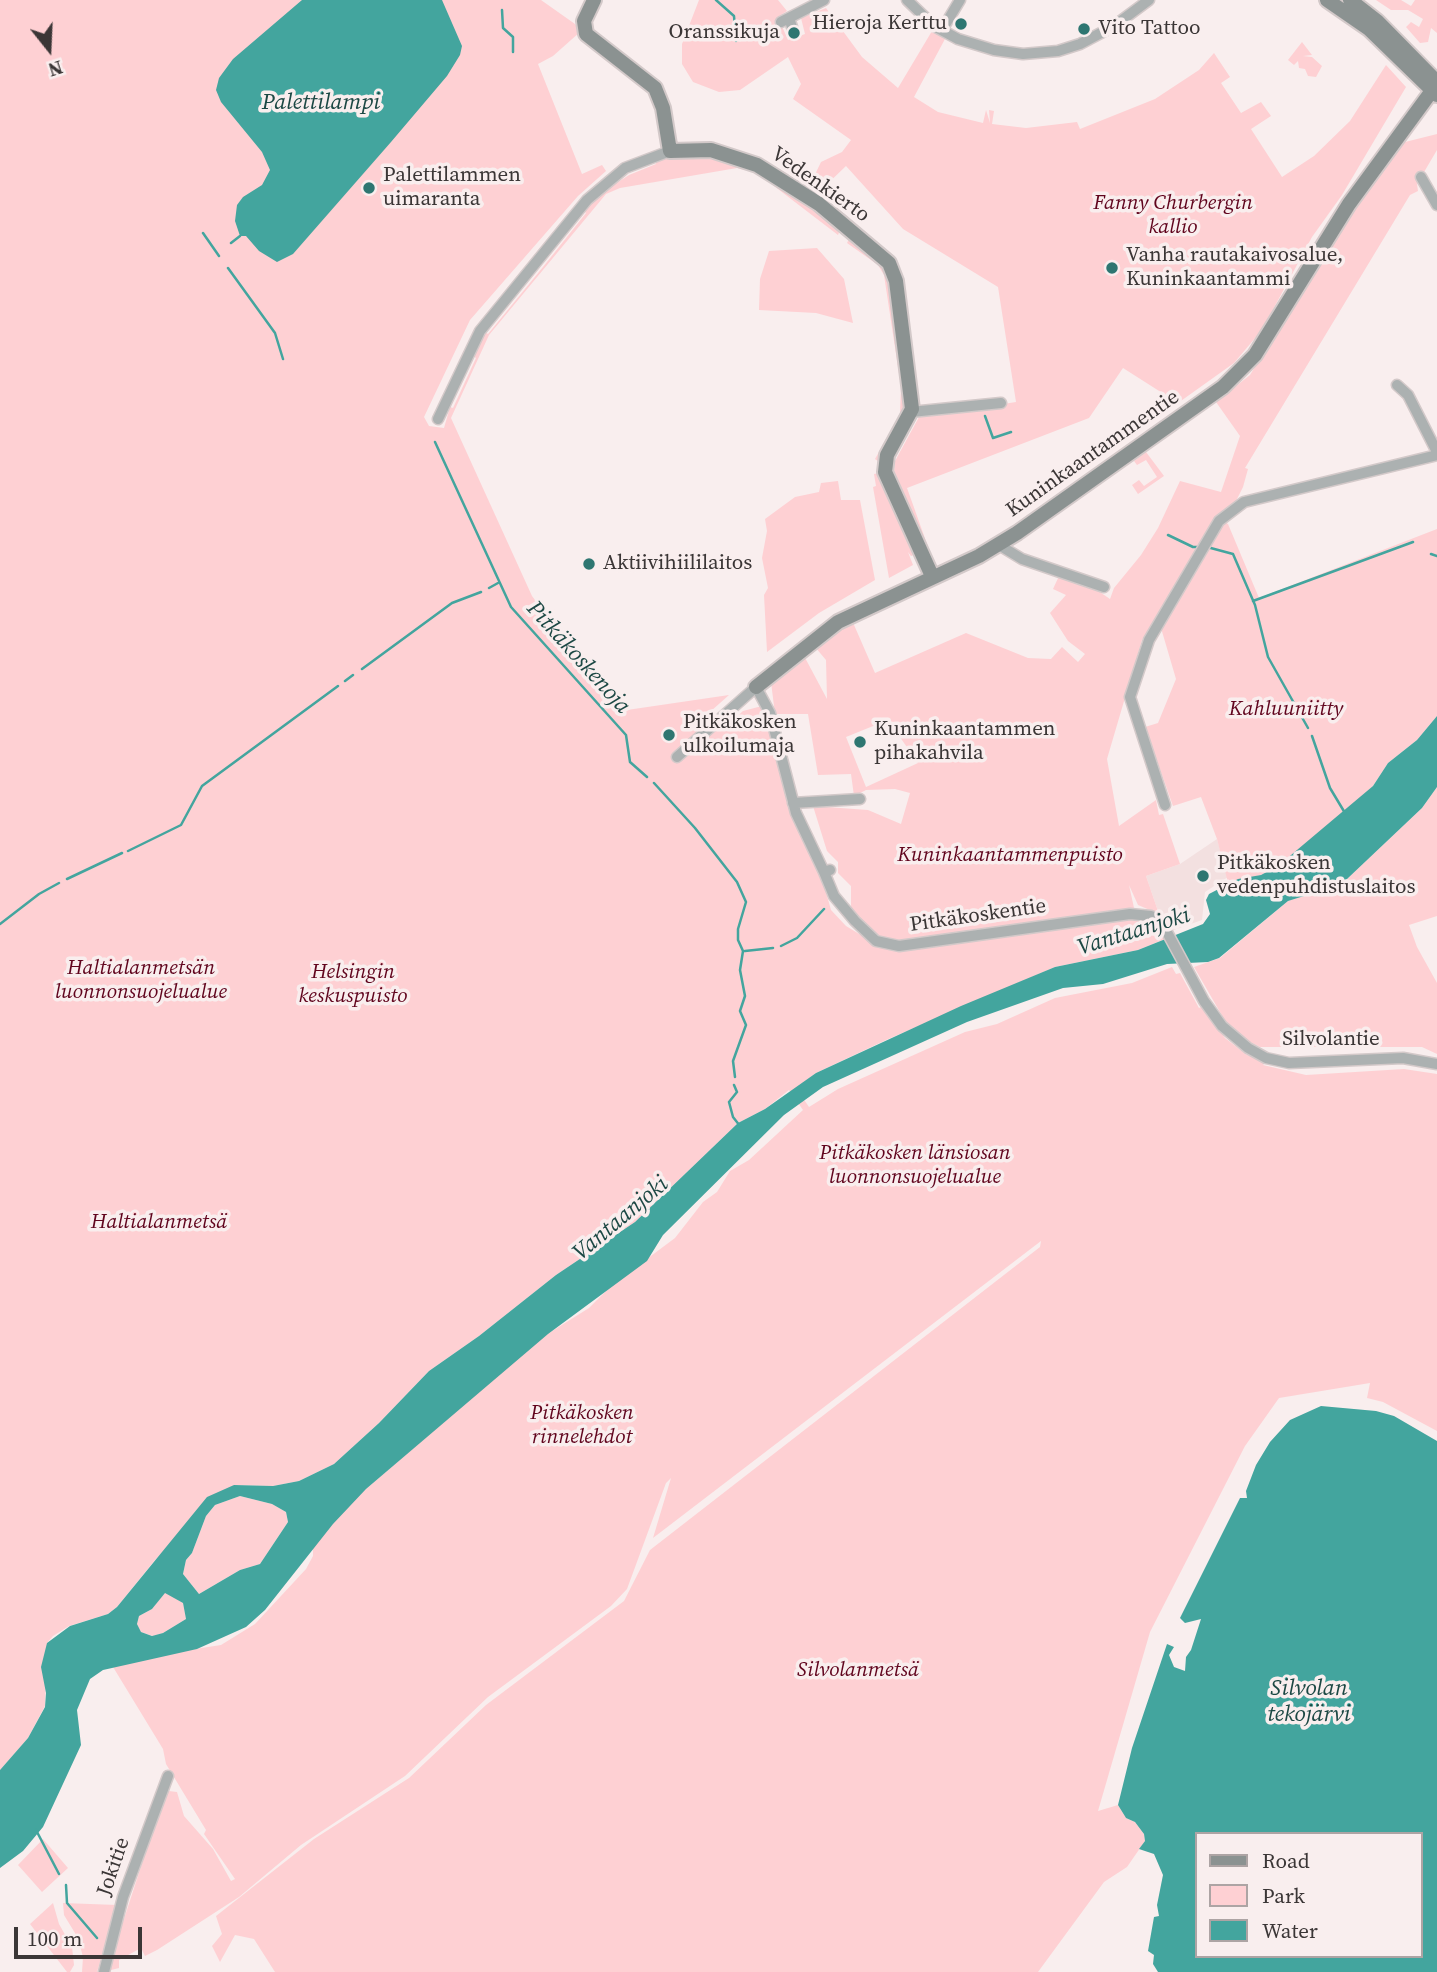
<!DOCTYPE html>
<html>
<head>
<meta charset="utf-8">
<style>
	body { margin:0 }
	#map { position:relative; width:1437px; height:1972px; overflow:hidden; background:#f9eeee; font-family:"Source Serif 4",serif }
	canvas { display:block }
	.legend { position:absolute; left:1195px; top:1832px; width:228px; height:126px; box-sizing:border-box; background:#f9eeee; border:2px solid #ada4a4; margin:0; padding:9px 12px; list-style:none; font-size:21px; color:#3b3636 }
	.legend li { display:flex; align-items:center; gap:14px; height:35px }
	.legend b { width:35px; border:2px solid #ada4a4 }
	.north { position:absolute; left:14px; top:14px; width:70px; height:70px; -webkit-text-stroke:5px #f9eeee; paint-order:stroke; rotate:162deg; font-size:19px; font-weight:700; line-height:28px; text-align:center; color:#3b3636 }
	.north::after { content:''; display:block; margin:auto; width:24px; height:32px; background:#3b3636; clip-path:polygon(50% 0,100% 100%,50% 72%,0 100%) }
	.scale { position:absolute; left:14px; top:1927px; width:128px; height:32px; box-sizing:border-box; border:4px solid #3b3636; border-top:0; padding-left:9px; font-size:21px; line-height:24px; white-space:nowrap; color:#3b3636; -webkit-text-stroke:5px #f9eeee; paint-order:stroke }
</style>
</head>
<body>
<div id="map">
<canvas width="1437" height="1972"></canvas>
<ul class="legend">
<li><b style="height:9px;background:#8b9291"></b>Road</li>
<li><b style="height:19px;background:#fed0d3"></b>Park</li>
<li><b style="height:19px;background:#43a59e"></b>Water</li>
</ul>
<div class="north">N</div>
<div class="scale">100 m</div>
</div>
<script>
const c = document.querySelector('canvas').getContext('2d');
c.lineJoin = 'round';
function fillPath(path, color) { c.fillStyle = color; c.fill(path, 'evenodd'); }
const poly = rows => new Path2D(rows.map(r => 'M' + r).join(''));
function strokePath(path, color, width, dash) { c.strokeStyle = color; c.lineWidth = width; c.lineCap = dash ? 'butt' : 'round'; c.setLineDash(dash || []); c.stroke(path); }
function write(font, color, halo, rows, align = 'center') {
  c.font = font + ' "Source Serif 4",serif'; c.lineWidth = 7; c.setLineDash([]); c.textBaseline = 'middle'; c.strokeStyle = halo; c.fillStyle = color; for (const [text, x, y, turn = 0] of rows) {
    c.save(); c.translate(x, y); c.rotate((+turn || 0) * Math.PI / 180); c.textAlign = isNaN(turn) ? turn : align; if (halo) c.strokeText(text, 0, 0); c.fillText(text, 0, 0); c.restore();
  }
}
fillPath(poly([
	[1217,839,1228,877,1205,892,1202,920,1171,931,1159,914,1146,876,1180,864]
]), '#f3e0e0');
fillPath(poly([
	[0,0,541,0,575,24,580,32,553,56,538,64,582,174,602,165,606,171,578,196,470,320,424,417,429,426,444,428,450,407,453,408,476,358,473,356,482,336,485,332,488,334,543,267,586,213,584,211,596,196,629,175,656,164,655,161,669,156,704,155,762,173,840,230,838,235,757,173,737,168,620,188,606,194,489,335,451,418,532,596,576,655,627,710,729,695,692,728,721,731,743,711,762,706,789,808,824,885,831,910,846,926,861,935,871,928,851,909,851,886,838,873,838,862,827,851,813,806,868,810,901,824,910,793,895,789,866,790,854,796,851,774,818,775,808,714,775,714,771,682,803,654,827,699,826,660,815,647,851,618,875,673,966,633,1028,658,1051,659,1062,647,1078,662,1085,654,1068,641,1050,613,1066,595,1053,589,1059,576,1091,586,1110,599,1114,588,1141,555,1158,528,1180,481,1221,492,1240,436,1216,402,1250,375,1332,240,1401,143,1437,134,1437,150,1417,184,1418,191,1410,195,1245,468,1248,469,1243,487,1236,501,1218,516,1142,640,1107,759,1119,826,1156,800,1159,815,1163,814,1180,864,1146,876,1159,914,1138,905,1129,885,1136,917,1154,919,1161,926,1165,939,1138,950,1055,967,886,1040,816,1073,796,1088,809,1107,838,1089,965,1032,997,1024,1055,998,1132,983,1172,967,1176,974,1180,973,1199,1008,1203,1006,1225,1038,1247,1055,1267,1061,1263,1065,1306,1075,1404,1069,1437,1074,1437,1431,1383,1402,1367,1398,1370,1383,1279,1398,1245,1446,1150,1632,1098,1811,1118,1805,1126,1818,1135,1822,1144,1834,1145,1841,1127,1867,1104,1882,1038,1972,275,1972,254,1939,235,1935,220,1962,212,1946,222,1934,216,1916,314,1839,409,1778,486,1705,624,1601,650,1550,1040,1247,1041,1241,653,1538,671,1478,666,1483,627,1589,611,1606,488,1697,405,1776,301,1845,239,1897,157,1950,145,1956,141,1948,119,1960,119,1968,107,1971,164,1796,169,1791,177,1792,184,1816,213,1849,231,1881,235,1879,204,1834,206,1830,166,1764,163,1749,110,1662,221,1645,255,1624,306,1569,313,1556,313,1547,352,1501,541,1338,589,1308,612,1285,675,1238,703,1202,717,1192,730,1171,749,1160,803,1110,789,1090,765,1109,738,1123,635,1222,556,1275,479,1336,429,1371,379,1423,334,1464,299,1481,273,1486,234,1485,155,1560,117,1607,108,1614,69,1626,53,1636,47,1643,45,1706,28,1738,0,1770],
	[888,720,918,763,866,787,846,737],
	[699,0,778,0,787,11,778,17,788,40,805,34,801,18,826,8,862,57,898,88,932,31,945,39,914,97,938,112,983,123,986,110,990,123,989,110,994,111,992,124,1026,128,1077,122,1080,129,1155,99,1199,70,1214,53,1230,77,1221,83,1241,113,1261,102,1271,116,1251,129,1282,177,1314,156,1350,121,1386,65,1406,87,1342,195,1312,237,1262,330,1234,363,1178,403,1123,368,1089,418,907,488,932,558,894,471,895,461,919,417,1016,402,998,287,903,229,846,166,818,193,808,189,821,162,842,152,851,140,793,99,801,84,788,57,740,90,719,92,693,82,682,64,682,44],
	[1376,0,1401,0,1411,6,1415,0,1437,0,1437,33,1431,28,1428,42,1420,43,1406,27,1411,22,1419,27,1423,19,1408,10,1391,10],
	[1302,42,1312,55,1303,56,1312,57,1322,66,1316,77,1308,76,1305,69,1299,68,1298,61,1294,65,1288,60],
	[850,237,883,263,890,280,906,406,879,462,875,459,900,414,901,387,884,275,878,265,847,243],
	[817,248,844,279,853,323,816,313,759,310,760,279,769,251],
	[1146,452,1164,476,1138,494,1132,485,1139,480,1144,486,1157,477,1146,460,1137,465,1134,461],
	[879,473,917,554,911,556,908,552,913,565,889,578,873,487,876,486,874,474],
	[838,481,841,500,860,500,875,580,819,613,767,652,764,595,768,588,762,558,767,531,765,519,795,497,819,492,821,483],
	[1223,520,1228,524,1259,598,1437,529,1437,716,1417,740,1388,763,1373,786,1342,815,1278,866,1261,875,1228,883,1217,839,1201,797,1173,806,1145,727,1158,723,1176,679,1161,628],
	[1437,787,1437,916,1409,925,1417,947,1437,983,1437,1054,1422,1047,1260,1047,1232,1033,1194,967,1220,958,1288,901,1330,888,1347,879,1422,808],
	[240,1496,272,1504,286,1512,288,1522,260,1564,240,1570,199,1594,183,1574,186,1560,192,1553,206,1516,215,1505],
	[165,1592,183,1603,186,1619,163,1633,153,1636,141,1632,137,1624,139,1616,152,1609],
	[43,1839,68,1868,42,1892,18,1865],
	[53,1903,59,1924,72,1947,74,1965,70,1972,67,1972,30,1924],
	[63,1903,117,1905,97,1972,82,1972,83,1957,78,1938,64,1915]
]), '#fed0d3');
fillPath(poly([
	[302,0,442,0,462,46,460,55,447,76,391,142,293,254,277,262,259,251,246,236,240,236,235,221,237,205,243,197,262,185,270,170,262,152,221,102,216,90,219,78,233,59],
	[1437,716,1437,787,1422,808,1347,879,1330,888,1288,901,1219,958,1208,962,1167,964,1103,984,1063,988,967,1022,823,1087,784,1115,663,1235,647,1261,548,1334,366,1489,333,1524,265,1610,246,1627,197,1649,103,1670,90,1679,77,1710,81,1745,43,1827,23,1851,0,1868,0,1770,28,1738,45,1707,46,1693,41,1667,47,1643,70,1626,108,1614,117,1607,207,1497,234,1485,273,1486,299,1481,334,1464,379,1423,429,1371,479,1336,556,1275,635,1222,738,1123,765,1109,816,1073,961,1006,1055,967,1138,950,1203,924,1210,914,1206,900,1209,894,1238,879,1261,875,1278,866,1373,786,1388,763,1417,740],
	[240,1496,272,1504,286,1512,288,1522,260,1564,240,1570,199,1594,183,1574,186,1560,192,1553,206,1516,215,1505],
	[165,1593,183,1603,186,1619,163,1633,152,1636,141,1632,137,1624,139,1616,152,1609],
	[1321,1406,1376,1411,1394,1416,1437,1441,1437,1972,1158,1972,1153,1964,1154,1955,1148,1951,1154,1917,1159,1916,1157,1905,1163,1875,1154,1854,1139,1849,1145,1841,1144,1834,1135,1822,1126,1818,1118,1805,1132,1748,1167,1644,1174,1647,1169,1655,1174,1667,1185,1671,1186,1657,1191,1650,1201,1619,1185,1623,1180,1618,1240,1498,1247,1498,1246,1491,1256,1465,1270,1442,1290,1420],
	[1197,1834,1421,1834,1421,1956,1197,1956]
]), '#43a59e');
strokePath(poly([
	[716,0,734,16,736,41],
	[502,10,503,28,513,37,513,52],
	[203,233,219,256],
	[231,243,240,236],
	[228,268,275,333,283,359],
	[985,416,993,438,1011,432],
	[435,442,511,607,626,735,630,762,647,777],
	[1168,535,1193,547,1200,547],
	[1207,547,1233,554,1255,605,1268,657,1308,728],
	[1431,554,1437,556],
	[489,588,498,583],
	[1253,601,1413,542],
	[362,669,452,603,481,592],
	[345,681,353,675],
	[1312,736,1330,788,1345,813],
	[654,783,695,828,737,882,746,902,738,929,738,940,743,951,740,970,745,996,740,1011,746,1025,733,1061,735,1077],
	[128,851,181,825,202,786,338,686],
	[67,879,122,853],
	[0,924,39,894,59,883],
	[781,946,797,938,824,909],
	[745,951,773,948],
	[734,1085,737,1092,729,1102,733,1117,740,1126],
	[36,1830,59,1874],
	[66,1885,67,1903,97,1938]
]), '#43a59e', 2.5);
const street = poly([
	[907,0,934,26,958,39,994,50,1023,54,1058,51,1080,44,1114,26,1149,0],
	[789,18,793,30],
	[781,22,824,0],
	[942,30,960,0],
	[1421,177,1437,205],
	[1397,385,1408,395,1437,452],
	[911,412,1001,403],
	[438,419,480,331,587,200,625,168,670,151],
	[999,545,1022,559,1104,587],
	[677,757,756,687,770,713,796,813,824,872,830,870],
	[793,803,860,799],
	[1165,805,1130,697,1149,640,1219,521,1244,502,1437,455],
	[824,872,834,896,855,921,876,941,899,946,1130,914,1151,916,1161,921,1204,1001,1222,1026,1248,1048,1266,1058,1289,1063,1403,1058,1437,1064],
	[104,1972,123,1897,168,1776]
]);
const secondary = poly([
	[594,0,584,21,586,34,655,88,663,108,670,151,711,150,757,165,819,204,889,263,896,281,912,409,887,455,885,472,932,576],
	[1327,0,1369,29,1437,95],
	[1350,0,1377,21,1437,82],
	[756,687,838,622,979,556,1017,533,1223,387,1255,355,1349,204,1437,84]
]);
strokePath(street, '#d3c9c9', 13);
strokePath(secondary, '#d3c9c9', 18);
strokePath(street, '#acb1b1', 10);
strokePath(secondary, '#8b9291', 14);
for (const [x, y, r, color] of [
	[961,24,7,"#2e7671"],
	[1084,29,7,"#2e7671"],
	[794,33,7,"#2e7671"],
	[369,188,7,"#2e7671"],
	[1112,268,7,"#2e7671"],
	[589,564,7,"#2e7671"],
	[669,735,7,"#2e7671"],
	[860,742,7,"#2e7671"],
	[1203,876,7,"#2e7671"]
]) { const dot = new Path2D(); dot.arc(x, y, r, 0, 2 * Math.PI); c.fillStyle = color; c.fill(dot); strokePath(dot, '#f9eeee', 2.5); }
write('21px', '#3b3636', '#f9eeee', [
	["Hieroja Kerttu",947,24,"right"],
	["Vito Tattoo",1098,29],
	["Oranssikuja",780,33,"right"],
	["Palettilammen",383,176],
	["uimaranta",383,200],
	["Vanha rautakaivosalue,",1126,256],
	["Kuninkaantammi",1126,280],
	["Aktiivihiililaitos",603,564],
	["Pitkäkosken",683,723],
	["ulkoilumaja",683,747],
	["Kuninkaantammen",874,730],
	["pihakahvila",874,754],
	["Pitkäkosken",1217,864],
	["vedenpuhdistuslaitos",1217,888]
], 'left');
write('21px', '#3b3636', '#f9eeee', [
	["Vedenkierto",820,185,35],
	["Kuninkaantammentie",1093,454,-35],
	["Pitkäkoskentie",978,916,-8],
	["Silvolantie",1331,1040],
	["Jokitie",114,1867,-71]
]);
write('italic 21px', '#60041d', '#f9eeee', [
	["Fanny Churbergin",1173,204],
	["kallio",1173,228],
	["Kahluuniitty",1286,710],
	["Kuninkaantammenpuisto",1010,856],
	["Haltialanmetsän",141,969],
	["luonnonsuojelualue",141,993],
	["Helsingin",353,973],
	["keskuspuisto",353,997],
	["Pitkäkosken länsiosan",915,1154],
	["luonnonsuojelualue",915,1178],
	["Haltialanmetsä",159,1223],
	["Pitkäkosken",582,1414],
	["rinnelehdot",582,1438],
	["Silvolanmetsä",858,1671]
]);
write('italic 23px', '#1c4844', '#f9eeee', [
	["Palettilampi",321,103],
	["Pitkäkoskenoja",578,658,48],
	["Vantaanjoki",1134,932,-17],
	["Vantaanjoki",621,1219,-40],
	["Silvolan",1309,1689],
	["tekojärvi",1309,1715]
]);
</script>
</body>
</html>
